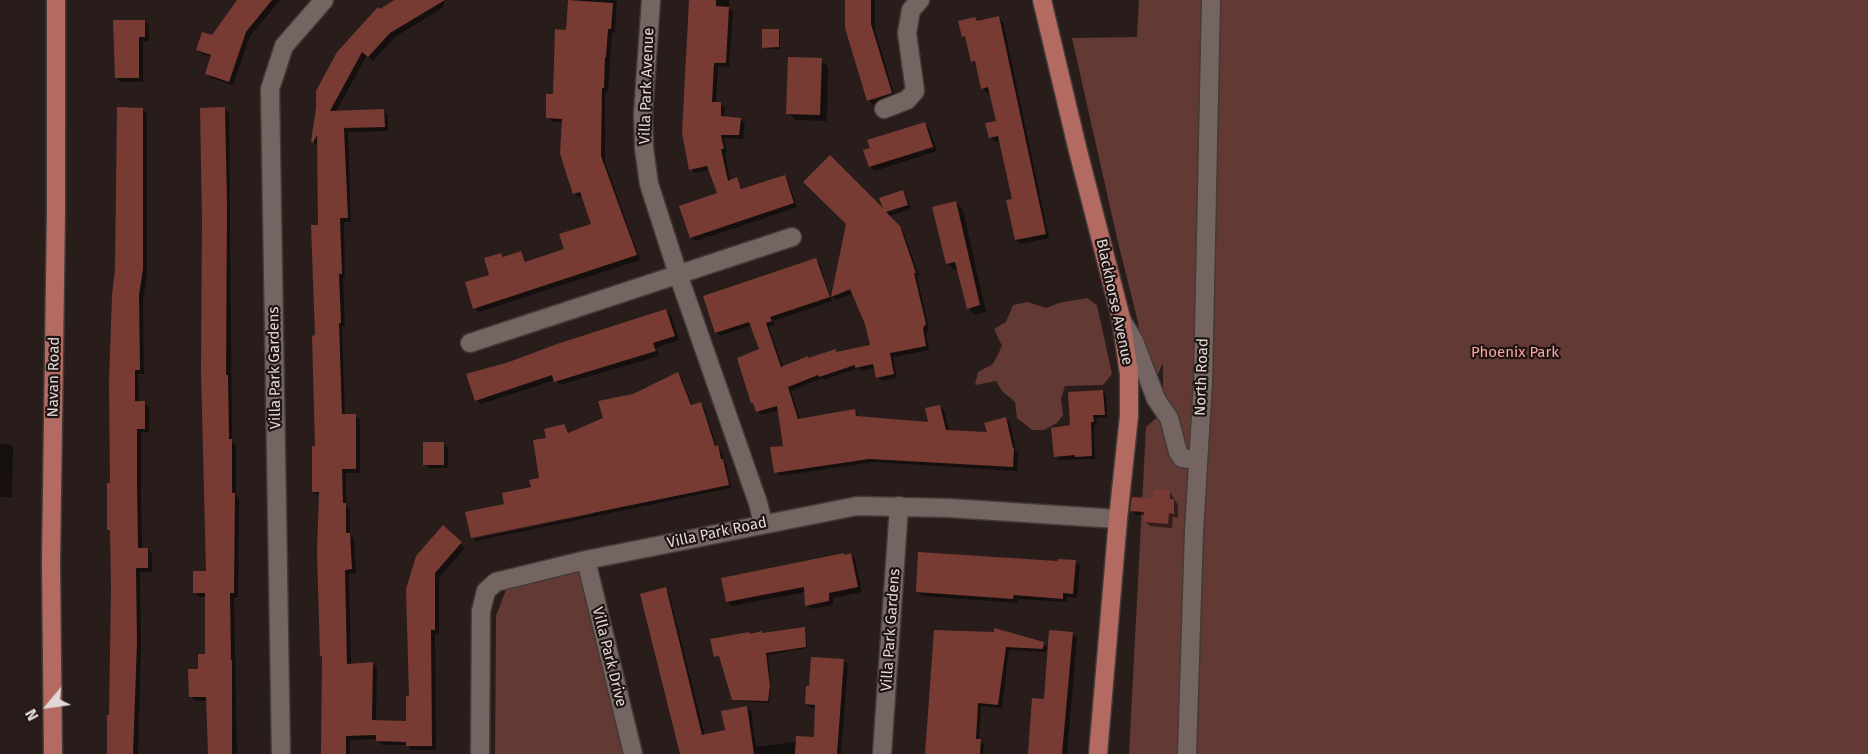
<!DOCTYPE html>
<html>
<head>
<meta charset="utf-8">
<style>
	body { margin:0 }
	#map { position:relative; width:1868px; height:754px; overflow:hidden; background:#291d1c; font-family:"Fira Sans",sans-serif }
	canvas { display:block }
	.north { position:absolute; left:18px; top:676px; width:60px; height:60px; -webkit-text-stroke:4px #201413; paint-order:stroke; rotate:241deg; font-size:16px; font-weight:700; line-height:24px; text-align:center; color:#e1d9d7 }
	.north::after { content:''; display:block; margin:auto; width:21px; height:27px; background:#e1d9d7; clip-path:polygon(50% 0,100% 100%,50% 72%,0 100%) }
</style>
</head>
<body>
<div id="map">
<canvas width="1868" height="754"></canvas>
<div class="north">N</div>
</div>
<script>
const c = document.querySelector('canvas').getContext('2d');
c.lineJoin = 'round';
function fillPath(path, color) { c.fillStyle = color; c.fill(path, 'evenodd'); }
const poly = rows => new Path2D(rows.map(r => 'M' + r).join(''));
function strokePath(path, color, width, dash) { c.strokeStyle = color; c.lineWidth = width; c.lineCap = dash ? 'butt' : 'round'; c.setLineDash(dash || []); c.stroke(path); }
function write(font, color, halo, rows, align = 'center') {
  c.font = font + ' "Fira Sans",sans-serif'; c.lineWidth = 4.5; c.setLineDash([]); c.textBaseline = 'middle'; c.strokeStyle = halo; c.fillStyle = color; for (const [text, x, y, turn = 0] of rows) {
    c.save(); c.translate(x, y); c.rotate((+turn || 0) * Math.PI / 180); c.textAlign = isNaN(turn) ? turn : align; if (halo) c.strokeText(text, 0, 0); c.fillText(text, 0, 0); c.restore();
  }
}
fillPath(poly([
	[1139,0,1868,0,1868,754,1129,754,1146,427,1163,412,1163,363,1157,376,1142,361,1138,322,1117,238,1072,38,1137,37],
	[1087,298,1097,305,1112,374,1103,385,1065,386,1061,399,1063,415,1057,423,1044,430,1032,430,1017,418,1015,402,1002,391,996,381,975,385,978,372,993,364,1002,346,994,329,1006,322,1013,305,1028,302,1046,308,1059,303],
	[583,571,625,754,495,754,496,616,506,590]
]), '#623933');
fillPath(poly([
	[239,0,280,0,250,36,233,85,211,78,206,73,212,57,202,54,198,50,212,37],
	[397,0,446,0,443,4,444,7,395,37,373,61,367,55,336,112,383,111,388,115,388,131,348,132,351,222,344,222,345,278,343,278,345,326,342,326,345,416,356,416,360,420,360,473,346,473,346,506,350,509,350,535,354,539,356,573,349,574,351,665,373,663,377,668,376,721,407,723,443,527,465,548,439,578,439,634,435,634,436,750,412,750,407,745,382,745,378,739,350,740,350,754,323,754,323,658,321,656,320,496,314,492,317,448,317,337,320,226,317,146,313,141,380,10],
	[570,0,617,0,615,33,612,33,608,92,605,92,605,162,640,260,479,312,474,308,501,255,504,258,521,253,527,263,566,250,593,225,583,196,579,197,574,193,563,122,552,122,547,117,554,96,568,32],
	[690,0,729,0,729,8,733,12,729,67,718,66,716,104,720,104,725,108,724,118,740,119,745,123,743,139,724,138,727,153,725,153,730,181,737,179,743,190,784,176,788,181,797,207,696,241,691,237,718,194,710,170,695,173,691,169],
	[846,0,875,0,875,30,895,97,873,105,868,100],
	[975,18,979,22,999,18,1003,22,1049,238,1021,244,1016,240,1014,200,1000,141,995,142,990,137,997,122,990,92,987,93,982,88,977,66,973,61,968,41,964,36],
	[145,21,149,26,149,41,143,41,143,82,121,82,116,77],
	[778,31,780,33,780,49,766,49,764,47],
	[821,60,828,67,827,121,795,120,788,113],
	[143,109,147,114,147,275,143,300,144,374,138,374,139,403,145,403,149,407,149,432,141,432,141,488,142,549,148,549,152,554,152,572,140,572,141,649,138,754,108,754,112,588,112,532,109,529],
	[224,109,229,113,232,442,236,445,236,496,239,499,238,597,234,597,237,754,208,754,208,701,195,701,190,696,206,656,206,597,199,597,195,592,207,573],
	[925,124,929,128,937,151,875,171,870,167,865,151],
	[902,192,906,195,911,209,889,216,903,231,919,276,917,277,929,328,926,333,929,350,893,357,897,378,882,381,878,377,876,368,861,371,858,368,824,380,822,378,791,391,800,420,855,411,859,418,930,424,940,406,944,410,949,431,989,434,1006,418,1010,422,1016,451,1018,453,1017,471,874,462,780,476,776,472,785,447,779,410,761,415,752,402,761,350,752,325,720,336,716,332,816,260,820,264,832,301,773,321,775,325,769,327,783,368,835,351,837,353,871,346,867,323,854,293,836,300,833,296,847,223,886,214,881,199],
	[857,285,858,287,836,296,836,293],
	[956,203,963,210,986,312,975,315,968,308,958,269,954,270,947,263],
	[666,311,671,315,679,340,656,348,659,356,560,385,555,380,481,404,476,400,510,364],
	[677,374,681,377,693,406,701,403,704,407,717,447,721,451,724,461,726,464,731,488,476,541,474,539,593,514,593,511,472,537,467,513,506,505,504,494,533,489,531,481,540,479,534,442,548,440,546,430,564,426,569,434,605,419,600,402,634,395],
	[1103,391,1106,395,1107,418,1096,418,1097,425,1094,425,1095,459,1059,460,1056,456],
	[444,443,448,448,448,468,429,468,425,464],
	[0,444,9,444,13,447,12,497,0,497],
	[1170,492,1178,505,1178,518,1173,517,1172,528,1150,526,1145,521,1146,515,1136,515,1132,510],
	[851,555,855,559,862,592,833,598,833,605,811,609,807,605,806,592,732,606,728,602],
	[1075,562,1080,566,1077,598,1067,597,1067,602,1018,599,1017,603,922,596,917,592,1058,563],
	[665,589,669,593,705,736,727,731,746,707,751,711,756,747,815,739,817,708,811,708,806,704,843,660,848,664,841,754,682,754],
	[804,629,806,630,807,648,768,655,771,689,769,703,736,701,721,657,716,656,750,635],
	[936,631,1043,643,1047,647,1046,652,1009,650,1002,708,981,706,979,740,984,744,983,754,926,754],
	[1072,634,1077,638,1067,754,1029,754,1046,700]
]), '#0007');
fillPath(poly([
	[237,0,272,0,246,32,229,82,205,74,211,55,196,50,202,32,212,35],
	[394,0,445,0,390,33,368,57,362,52,330,111,384,109,385,127,344,128,348,218,340,218,342,274,339,274,341,323,339,323,342,414,356,414,356,469,342,469,343,503,346,503,346,533,350,533,352,569,345,570,347,664,373,662,372,720,406,721,406,696,409,696,406,589,416,556,443,525,462,542,435,573,435,630,431,630,432,746,406,746,406,742,376,741,376,735,346,736,346,754,321,754,322,656,320,656,317,552,319,492,312,492,312,446,315,446,312,336,315,335,311,225,318,225,317,135,313,143,311,142,316,108,316,91,337,52,378,7,380,9],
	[568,0,613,3,611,29,608,29,606,57,605,57,604,88,602,88,601,156,637,255,473,309,465,282,489,275,484,258,501,253,503,257,521,251,525,262,564,249,559,234,591,224,580,192,573,194,566,173,560,153,562,119,546,118,546,94,553,94,555,29,566,30],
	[689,0,716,0,716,6,729,7,726,63,714,63,712,102,721,102,721,116,741,118,739,135,721,135,724,149,721,149,728,181,737,177,741,189,785,175,794,203,690,238,679,206,717,193,707,166,689,170,682,133],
	[845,0,871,0,871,24,892,93,867,101,845,28],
	[999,16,1046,234,1015,240,1006,200,1012,199,998,136,989,138,985,123,996,121,988,87,981,89,975,61,971,62,965,36,962,37,958,21,975,17,977,21],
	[113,20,145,20,145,37,139,37,139,78,115,78],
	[762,29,779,29,779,47,762,48],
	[788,57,822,58,820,115,786,114],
	[117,107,143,108,143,269,139,295,140,370,135,370,135,401,145,401,145,429,137,429,137,483,138,548,148,548,148,568,136,568,137,643,133,754,107,754,107,715,109,715,111,588,110,530,107,530,107,483,110,483,109,382,112,295,115,269],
	[225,107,227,202,226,375,228,375,229,439,232,439,232,493,235,493,234,593,230,593,231,660,232,660,232,754,208,754,206,697,189,697,188,669,198,669,198,654,205,654,205,593,193,593,193,571,206,571,201,369,202,218,200,108],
	[925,122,933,147,869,167,863,150,870,148,867,140],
	[830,155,883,208,879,198,903,190,908,205,886,212,900,226,916,273,914,273,926,324,923,328,926,346,890,353,894,374,876,378,873,364,855,368,855,365,819,377,818,375,788,387,798,419,855,409,856,416,928,422,925,408,940,405,946,430,987,432,984,423,1006,417,1013,448,1014,448,1013,467,869,459,774,473,770,447,783,446,777,406,756,412,753,403,751,403,737,358,759,349,749,322,715,333,703,296,816,258,830,297,770,317,772,321,766,323,781,367,808,356,808,358,836,349,836,352,870,345,865,324,850,289,831,297,846,224,803,182],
	[956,201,980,305,967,309,955,262,946,264,932,207],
	[666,309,675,336,653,343,656,351,554,382,552,375,475,401,466,374,509,362,557,344],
	[678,372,691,405,701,402,715,446,718,445,721,459,723,459,729,485,471,538,465,512,504,504,502,493,531,487,529,480,539,478,533,440,546,438,544,429,564,424,568,433,603,418,598,401,633,394],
	[1103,390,1105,415,1093,415,1094,422,1091,422,1092,456,1075,457,1075,455,1054,457,1051,428,1070,425,1068,392],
	[423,442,444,442,444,465,423,465],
	[1153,490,1170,490,1170,499,1174,499,1174,514,1169,513,1168,524,1144,522,1144,512,1130,511,1132,497,1153,498],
	[918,552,1057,561,1058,559,1076,560,1073,594,1063,593,1063,599,1014,595,1013,599,916,592],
	[844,553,844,555,851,553,858,587,829,593,829,601,805,606,804,587,726,602,721,578],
	[666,587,702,735,725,730,721,711,747,706,754,754,680,754,640,594],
	[805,627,806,647,766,653,770,686,768,701,732,700,719,656,714,657,710,639,749,632,750,634,762,631,762,633],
	[994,628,1044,642,1043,649,1006,647,998,705,978,703,976,739,981,739,980,754,925,754,934,630,994,632],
	[1049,630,1073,632,1062,754,1028,754,1032,698,1044,699],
	[811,657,844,659,837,754,795,754,796,736,814,737,815,705,805,704,806,686,809,686]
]), '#773b33');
const minor = poly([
	[651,0,643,114,644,148,649,184,678,274,758,503,763,523],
	[884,109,907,100,915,91,907,33,911,10,920,0],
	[1121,319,1134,341,1156,399,1169,418,1178,452,1182,458,1198,460],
	[470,343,792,237],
	[586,560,633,754],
	[281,754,270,89,284,46,324,0],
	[480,754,481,611,486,591,496,582,586,560,857,506,949,508,1118,519],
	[882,754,899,506],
	[1187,754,1194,531,1203,382,1211,0]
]);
const major = poly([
	[1042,0,1078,151,1121,318,1129,374,1129,416,1118,519,1098,754],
	[53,754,51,562,56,212,56,0]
]);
strokePath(minor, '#443a38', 21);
strokePath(major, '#443a38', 21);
strokePath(minor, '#746563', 18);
strokePath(major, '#b26a61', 18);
write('15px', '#e1d9d7', '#201413', [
	["Villa Park Avenue",647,86,-88],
	["Blackhorse Avenue",1114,302,78],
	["Villa Park Gardens",275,368,-91],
	["Navan Road",54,377,-89],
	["North Road",1202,377,-88],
	["Villa Park Road",717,533,-12],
	["Villa Park Gardens",891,630,-86],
	["Villa Park Drive",609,657,76]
]);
write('15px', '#f5a89d', '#201413', [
	["Phoenix Park",1515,353]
]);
</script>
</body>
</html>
